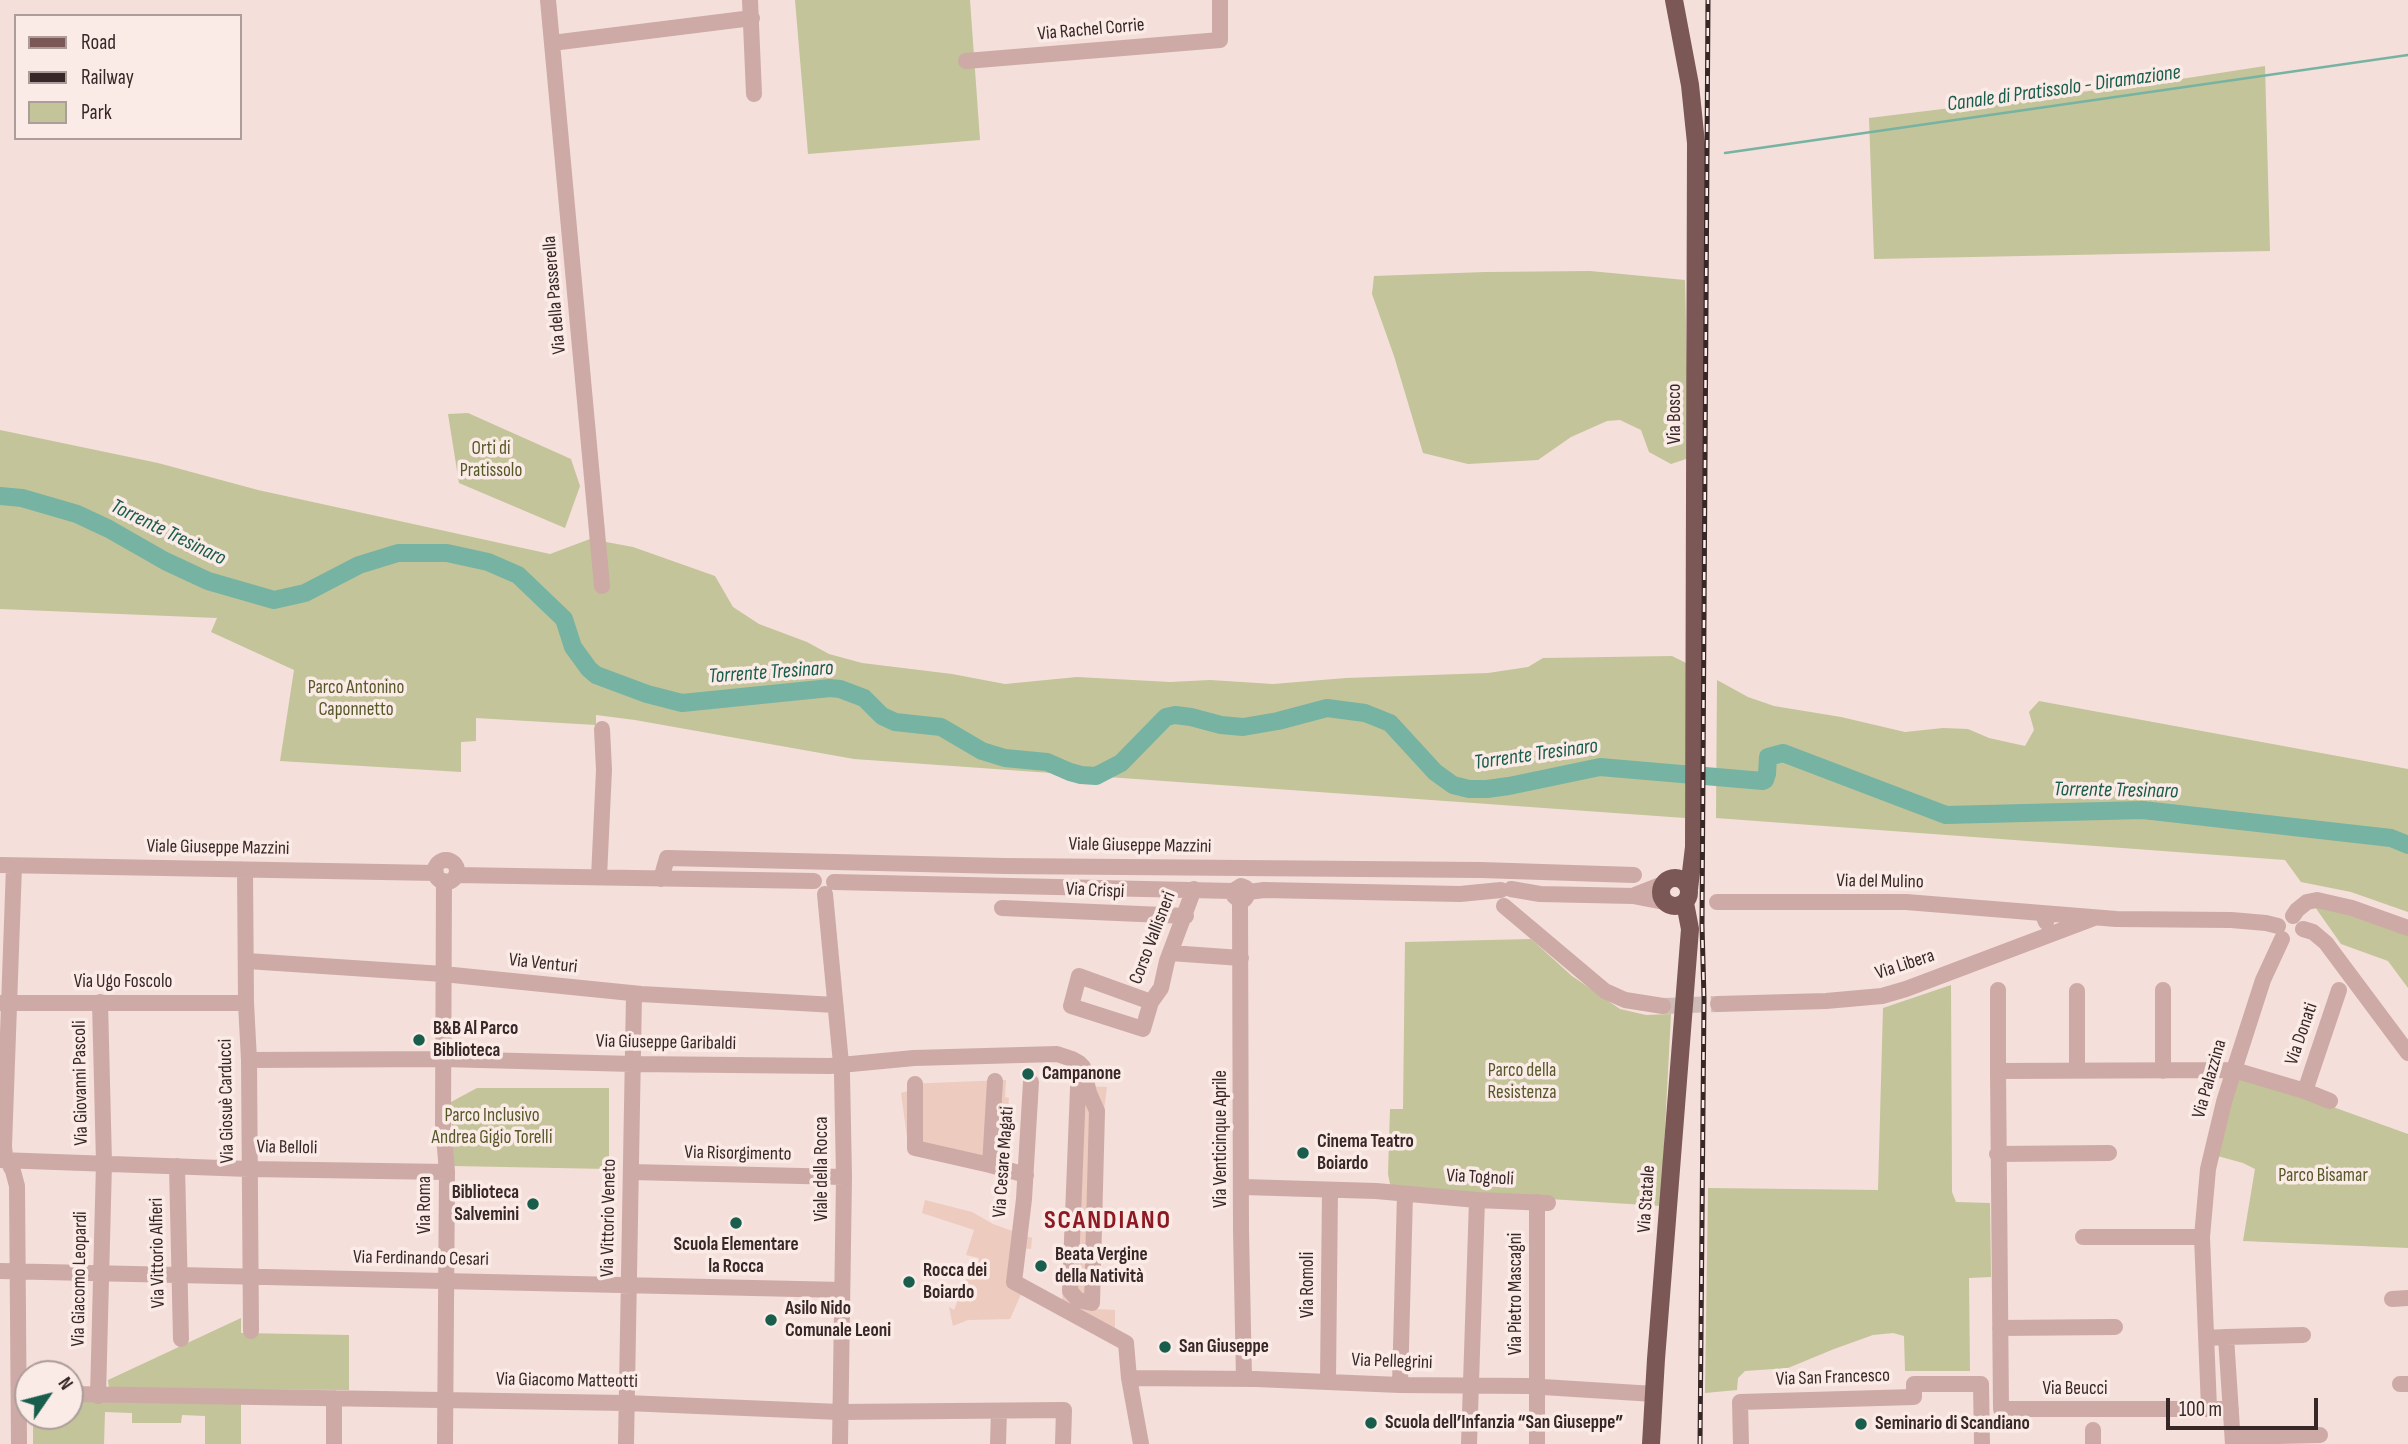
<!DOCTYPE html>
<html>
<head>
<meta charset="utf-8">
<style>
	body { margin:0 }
	#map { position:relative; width:2408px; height:1444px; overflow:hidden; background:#f4dfda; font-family:"Sofia Sans Condensed",sans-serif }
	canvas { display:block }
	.legend { position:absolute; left:14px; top:14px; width:228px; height:126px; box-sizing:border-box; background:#fbebe7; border:2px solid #ad9d9a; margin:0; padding:9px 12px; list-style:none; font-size:21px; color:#382727 }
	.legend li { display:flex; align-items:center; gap:14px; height:35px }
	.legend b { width:35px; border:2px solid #ad9d9a }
	.north { position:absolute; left:14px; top:1360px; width:70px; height:70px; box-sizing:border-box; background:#fbebe7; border:2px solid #ad9d9a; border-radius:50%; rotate:55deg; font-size:19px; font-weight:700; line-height:28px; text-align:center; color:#382727 }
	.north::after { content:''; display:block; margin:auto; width:24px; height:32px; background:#195d4c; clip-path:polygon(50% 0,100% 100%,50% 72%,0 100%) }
	.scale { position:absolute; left:2166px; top:1398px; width:152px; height:32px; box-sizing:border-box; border:4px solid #382727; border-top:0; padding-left:9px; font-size:21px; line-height:24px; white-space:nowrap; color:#382727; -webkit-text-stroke:5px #fbebe7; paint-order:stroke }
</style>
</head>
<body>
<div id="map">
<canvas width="2408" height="1444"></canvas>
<ul class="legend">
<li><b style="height:9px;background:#7b5756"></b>Road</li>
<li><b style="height:9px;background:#382727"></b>Railway</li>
<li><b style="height:19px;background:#c3c499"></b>Park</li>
</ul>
<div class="north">N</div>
<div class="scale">100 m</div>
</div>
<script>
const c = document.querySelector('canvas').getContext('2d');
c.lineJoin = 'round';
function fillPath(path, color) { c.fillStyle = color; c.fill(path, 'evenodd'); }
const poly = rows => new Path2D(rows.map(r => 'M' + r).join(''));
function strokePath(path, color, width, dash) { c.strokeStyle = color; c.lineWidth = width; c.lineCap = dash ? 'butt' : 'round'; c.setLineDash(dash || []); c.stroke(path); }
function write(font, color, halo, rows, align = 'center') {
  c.font = font + ' "Sofia Sans Condensed",sans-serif'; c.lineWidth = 7; c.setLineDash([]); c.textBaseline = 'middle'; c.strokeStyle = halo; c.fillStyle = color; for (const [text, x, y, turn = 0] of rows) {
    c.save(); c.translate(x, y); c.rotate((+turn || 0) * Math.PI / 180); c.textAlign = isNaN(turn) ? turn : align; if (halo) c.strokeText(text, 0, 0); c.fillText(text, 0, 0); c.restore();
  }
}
fillPath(poly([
	[795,0,970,0,980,140,808,154],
	[2265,66,2270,251,1874,259,1869,118,2155,83],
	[1590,271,1685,280,1689,458,1671,464,1649,452,1641,430,1620,420,1607,421,1571,437,1538,460,1468,464,1423,453,1394,356,1372,294,1374,276,1485,272],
	[468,413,571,459,580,486,565,528,459,483,448,414],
	[0,430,158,463,258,490,550,554,590,539,633,547,715,576,733,607,759,624,807,642,829,654,862,663,952,674,1005,684,1077,677,1170,682,1210,680,1273,684,1346,678,1488,673,1528,667,1543,658,1672,656,1688,664,1685,818,854,759,635,720,596,715,596,725,476,718,476,741,461,742,461,772,280,761,294,670,211,632,217,618,0,609],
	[1717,680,1748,697,1774,706,1841,717,1905,732,1943,728,1968,729,1989,738,2025,746,2034,730,2029,712,2039,701,2408,769,2408,912,2351,892,2301,882,2285,860,1716,818],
	[2315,907,2329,907,2408,935,2408,988,2388,961,2341,944],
	[1531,939,1572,976,1620,1009,1646,1015,1671,1014,1661,1206,1391,1189,1388,1174,1390,1109,1403,1109,1405,942],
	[1951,985,1952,1192,1956,1202,1990,1203,1991,1277,1969,1278,1970,1371,1905,1371,1904,1336,1893,1333,1873,1335,1834,1349,1788,1368,1745,1371,1738,1378,1737,1390,1705,1393,1708,1188,1878,1190,1883,1008],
	[2236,1072,2408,1134,2408,1248,2243,1241,2255,1169,2243,1163,2214,1155],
	[477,1088,609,1088,609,1169,453,1166,451,1102],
	[241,1318,241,1333,349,1335,349,1390,109,1389,108,1380],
	[70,1400,241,1403,241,1444,205,1444,205,1416,182,1415,181,1423,132,1423,132,1413,105,1412,104,1444,33,1444,33,1416,70,1416]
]), '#c3c499');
fillPath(poly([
	[1006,1080,1005,1097,1009,1098,1002,1172,909,1152,901,1093,908,1091,907,1084],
	[1075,1086,1107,1087,1103,1118,1096,1309,1115,1310,1115,1332,1062,1302],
	[925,1200,972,1212,993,1224,1032,1238,1031,1249,1019,1248,1018,1279,1026,1283,1010,1319,968,1320,953,1326,949,1307,954,1310,970,1270,977,1270,979,1258,966,1255,974,1230,922,1213]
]), '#edcbbf');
strokePath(poly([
	[1725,153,2408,55]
]), '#76b3a3', 2.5);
strokePath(poly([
	[0,496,22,498,77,514,109,529,165,561,208,581,274,600,305,593,359,565,398,553,447,553,488,562,518,575,564,619,573,647,589,669,596,675,647,694,682,703,830,688,840,689,864,698,882,716,895,722,941,727,982,751,1005,758,1047,762,1070,772,1081,775,1096,776,1121,763,1166,717,1175,715,1191,717,1221,725,1243,727,1278,721,1327,708,1365,713,1390,723,1435,772,1453,785,1469,789,1487,789,1509,786,1600,767,1763,781,1765,780,1767,774,1768,757,1783,753,1946,815,2143,810,2391,838,2408,845]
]), '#76b3a3', 18);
strokePath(poly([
	[1663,1006,1718,1004]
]), '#cebab6', 16, [16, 8]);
strokePath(poly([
	[548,0,602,586],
	[750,0,754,94],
	[552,43,752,18],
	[966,61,1220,40,1220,0],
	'435 871a11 11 0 1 1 22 0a11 11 0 1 1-22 0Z',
	[0,865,436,873],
	[14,866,4,1146,5,1156,13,1171,17,1186,19,1444],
	[245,871,246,1003,249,1060,251,1331],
	[456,875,814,881],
	[599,877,604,770,602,729],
	[661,879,667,858,1004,866,1481,870,1634,875],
	[444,881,443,1124,447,1172,445,1444],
	[834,882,1233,891,1241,886,1246,888,1248,894,1245,899,1239,900,1234,896,1233,891],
	[1511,889,1540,894,1633,896,1664,902],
	[1248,892,1264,890,1460,894,1501,890],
	[825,894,842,1074,844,1177,840,1444],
	[1635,895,1663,884],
	[1240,900,1241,1231,1244,1378],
	[1717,902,1906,902,2042,913],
	[1504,906,1605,991,1625,1000,1663,1006],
	[1002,908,1186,916],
	[2293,916,2297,910,2307,902,2317,900,2352,908,2408,928],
	[2046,922,2042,913,2116,919,2231,920,2266,923,2278,926],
	[2303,929,2313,932,2326,943,2408,1053],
	[1170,953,1241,958],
	[247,961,443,974,641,994,835,1005],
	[1998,990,1998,1071],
	[2163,990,2163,1071],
	[2077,991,2077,1069],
	[1151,1002,1079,976,1071,1006,1143,1029,1151,1002,1161,988,1167,961,1194,889],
	[0,1003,246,1003],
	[1718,1004,1826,1001,1882,996,1906,989,2094,918],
	[249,1060,443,1059,633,1064,830,1066,914,1058,1057,1054,1072,1059,1079,1063,1083,1067,1089,1093,1097,1111,1092,1303,1078,1300,1070,1291,1079,1063],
	[1031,1082,1024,1199,1014,1282,1126,1343,1129,1378,1141,1444],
	[915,1084,915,1148,990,1165,995,1081],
	[2305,1091,2339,990],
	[1997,1154,2109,1153],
	[0,1160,249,1169,447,1172],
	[990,1165,1026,1175],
	[177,1166,181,1339],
	[631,1172,844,1177],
	[1243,1187,1376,1191,1477,1200,1548,1203],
	[2083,1237,2202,1237],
	[0,1271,842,1290],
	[2392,1299,2408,1298],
	[2000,1328,2115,1327],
	[2226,1337,2303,1335],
	[2206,1338,2226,1337,2233,1444],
	[1129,1378,1256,1379,1400,1385,1527,1386,1654,1394],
	[1328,1380,1330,1190],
	[2400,1384,2408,1384],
	[1400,1385,1405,1194],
	[70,1394,626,1403,840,1412,1064,1410,1063,1444],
	[98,1396,104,1163,100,1002],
	[2209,1408,2202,1237,2208,1169,2224,1102,2234,1070,2263,980,2282,939],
	[2231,1409,2001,1409,1998,1071,2234,1070,2305,1091,2330,1101],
	[2093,1430,2093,1444],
	[2234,1437,2320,1435],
	[334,1444,334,1398],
	[626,1444,634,994],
	[998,1444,999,1411],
	[1469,1444,1477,1200],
	[1537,1444,1537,1202],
	[1741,1444,1740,1402,1914,1397,1914,1384,1981,1384,1982,1444]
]), '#cdaaa5', 16);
strokePath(poly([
	[1674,0,1690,85,1696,143,1694,847,1689,889],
	'1661 892a14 14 0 1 1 28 0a14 14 0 1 1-28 0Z',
	[1651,1444,1656,1359,1690,929,1685,903]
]), '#7b5756', 18);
const rail = poly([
	[1700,1444,1704,999,1702,925,1708,0]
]);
strokePath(rail, '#382727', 5);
strokePath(rail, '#fbebe7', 2.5, [8]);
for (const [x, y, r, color] of [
	[419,1040,7,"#195d4c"],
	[1028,1074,7,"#195d4c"],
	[1303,1153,7,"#195d4c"],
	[533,1204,7,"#195d4c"],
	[736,1223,7,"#195d4c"],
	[1041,1266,7,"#195d4c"],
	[909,1282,7,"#195d4c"],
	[771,1320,7,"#195d4c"],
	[1165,1347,7,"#195d4c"],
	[1371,1423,7,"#195d4c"],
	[1861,1424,7,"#195d4c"]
]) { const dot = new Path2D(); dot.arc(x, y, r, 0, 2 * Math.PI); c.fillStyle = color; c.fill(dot); strokePath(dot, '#fbebe7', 2.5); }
write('19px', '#382727', '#fbebe7', [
	["Via Rachel Corrie",1091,30,-5],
	["Via della Passerella",555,295,-95],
	["Via Bosco",1675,414,-90],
	["Viale Giuseppe Mazzini",1140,846,1],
	["Viale Giuseppe Mazzini",218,848,1],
	["Via del Mulino",1880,882,1],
	["Via Crispi",1095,891,3],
	["Corso Vallisneri",1153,938,-69],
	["Via Venturi",543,964,6],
	["Via Libera",1905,965,-18],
	["Via Ugo Foscolo",123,982],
	["Via Donati",2302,1034,-71],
	["Via Giuseppe Garibaldi",666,1043,1],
	["Via Palazzina",2210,1079,-74],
	["Via Giovanni Pascoli",81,1083,-91],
	["Via Giosuè Carducci",227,1101,-91],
	["Via Venticinque Aprile",1221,1139,-90],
	["Via Belloli",287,1148,1],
	["Via Risorgimento",738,1154,1],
	["Via Cesare Magati",1004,1162,-86],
	["Viale della Rocca",822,1169,-90],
	["Via Tognoli",1480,1178,3],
	["Via Statale",1647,1199,-86],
	["Via Roma",425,1205,-90],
	["Via Vittorio Veneto",609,1218,-89],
	["Via Vittorio Alfieri",158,1253,-91],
	["Via Ferdinando Cesari",421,1259,1],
	["Via Giacomo Leopardi",80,1279,-89],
	["Via Romoli",1308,1285,-90],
	["Via Pietro Mascagni",1516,1294,-90],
	["Via Pellegrini",1392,1362,2],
	["Via San Francesco",1833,1378,-2],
	["Via Giacomo Matteotti",567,1381,1],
	["Via Beucci",2075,1389]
]);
write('19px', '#565828', '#fbebe7', [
	["Orti di",491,449],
	["Pratissolo",491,471],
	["Parco Antonino",356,688],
	["Caponnetto",356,710],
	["Parco della",1522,1071],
	["Resistenza",1522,1093],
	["Parco Inclusivo",492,1116],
	["Andrea Gigio Torelli",492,1138],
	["Parco Bisamar",2323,1176]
]);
write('bold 19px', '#382727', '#fbebe7', [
	["B&B Al Parco",433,1029],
	["Biblioteca",433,1051],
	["Campanone",1042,1074],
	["Cinema Teatro",1317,1142],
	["Boiardo",1317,1164],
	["Biblioteca",519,1193,"right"],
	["Salvemini",519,1215,"right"],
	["Scuola Elementare",736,1245,"center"],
	["la Rocca",736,1267,"center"],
	["Beata Vergine",1055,1255],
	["della Natività",1055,1277],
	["Rocca dei",923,1271],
	["Boiardo",923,1293],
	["Asilo Nido",785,1309],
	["Comunale Leoni",785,1331],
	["San Giuseppe",1179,1347],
	["Scuola dell’Infanzia “San Giuseppe”",1385,1423],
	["Seminario di Scandiano",1875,1424]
], 'left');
write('italic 21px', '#195d4c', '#fbebe7', [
	["Canale di Pratissolo - Diramazione",2064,89,-8],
	["Torrente Tresinaro",168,533,26],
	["Torrente Tresinaro",771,673,-4],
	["Torrente Tresinaro",1536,755,-8],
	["Torrente Tresinaro",2116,791,1]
]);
c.letterSpacing = '2px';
write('bold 26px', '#8d1922', '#fbebe7', [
	["SCANDIANO",1108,1221]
]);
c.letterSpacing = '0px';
</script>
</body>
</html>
